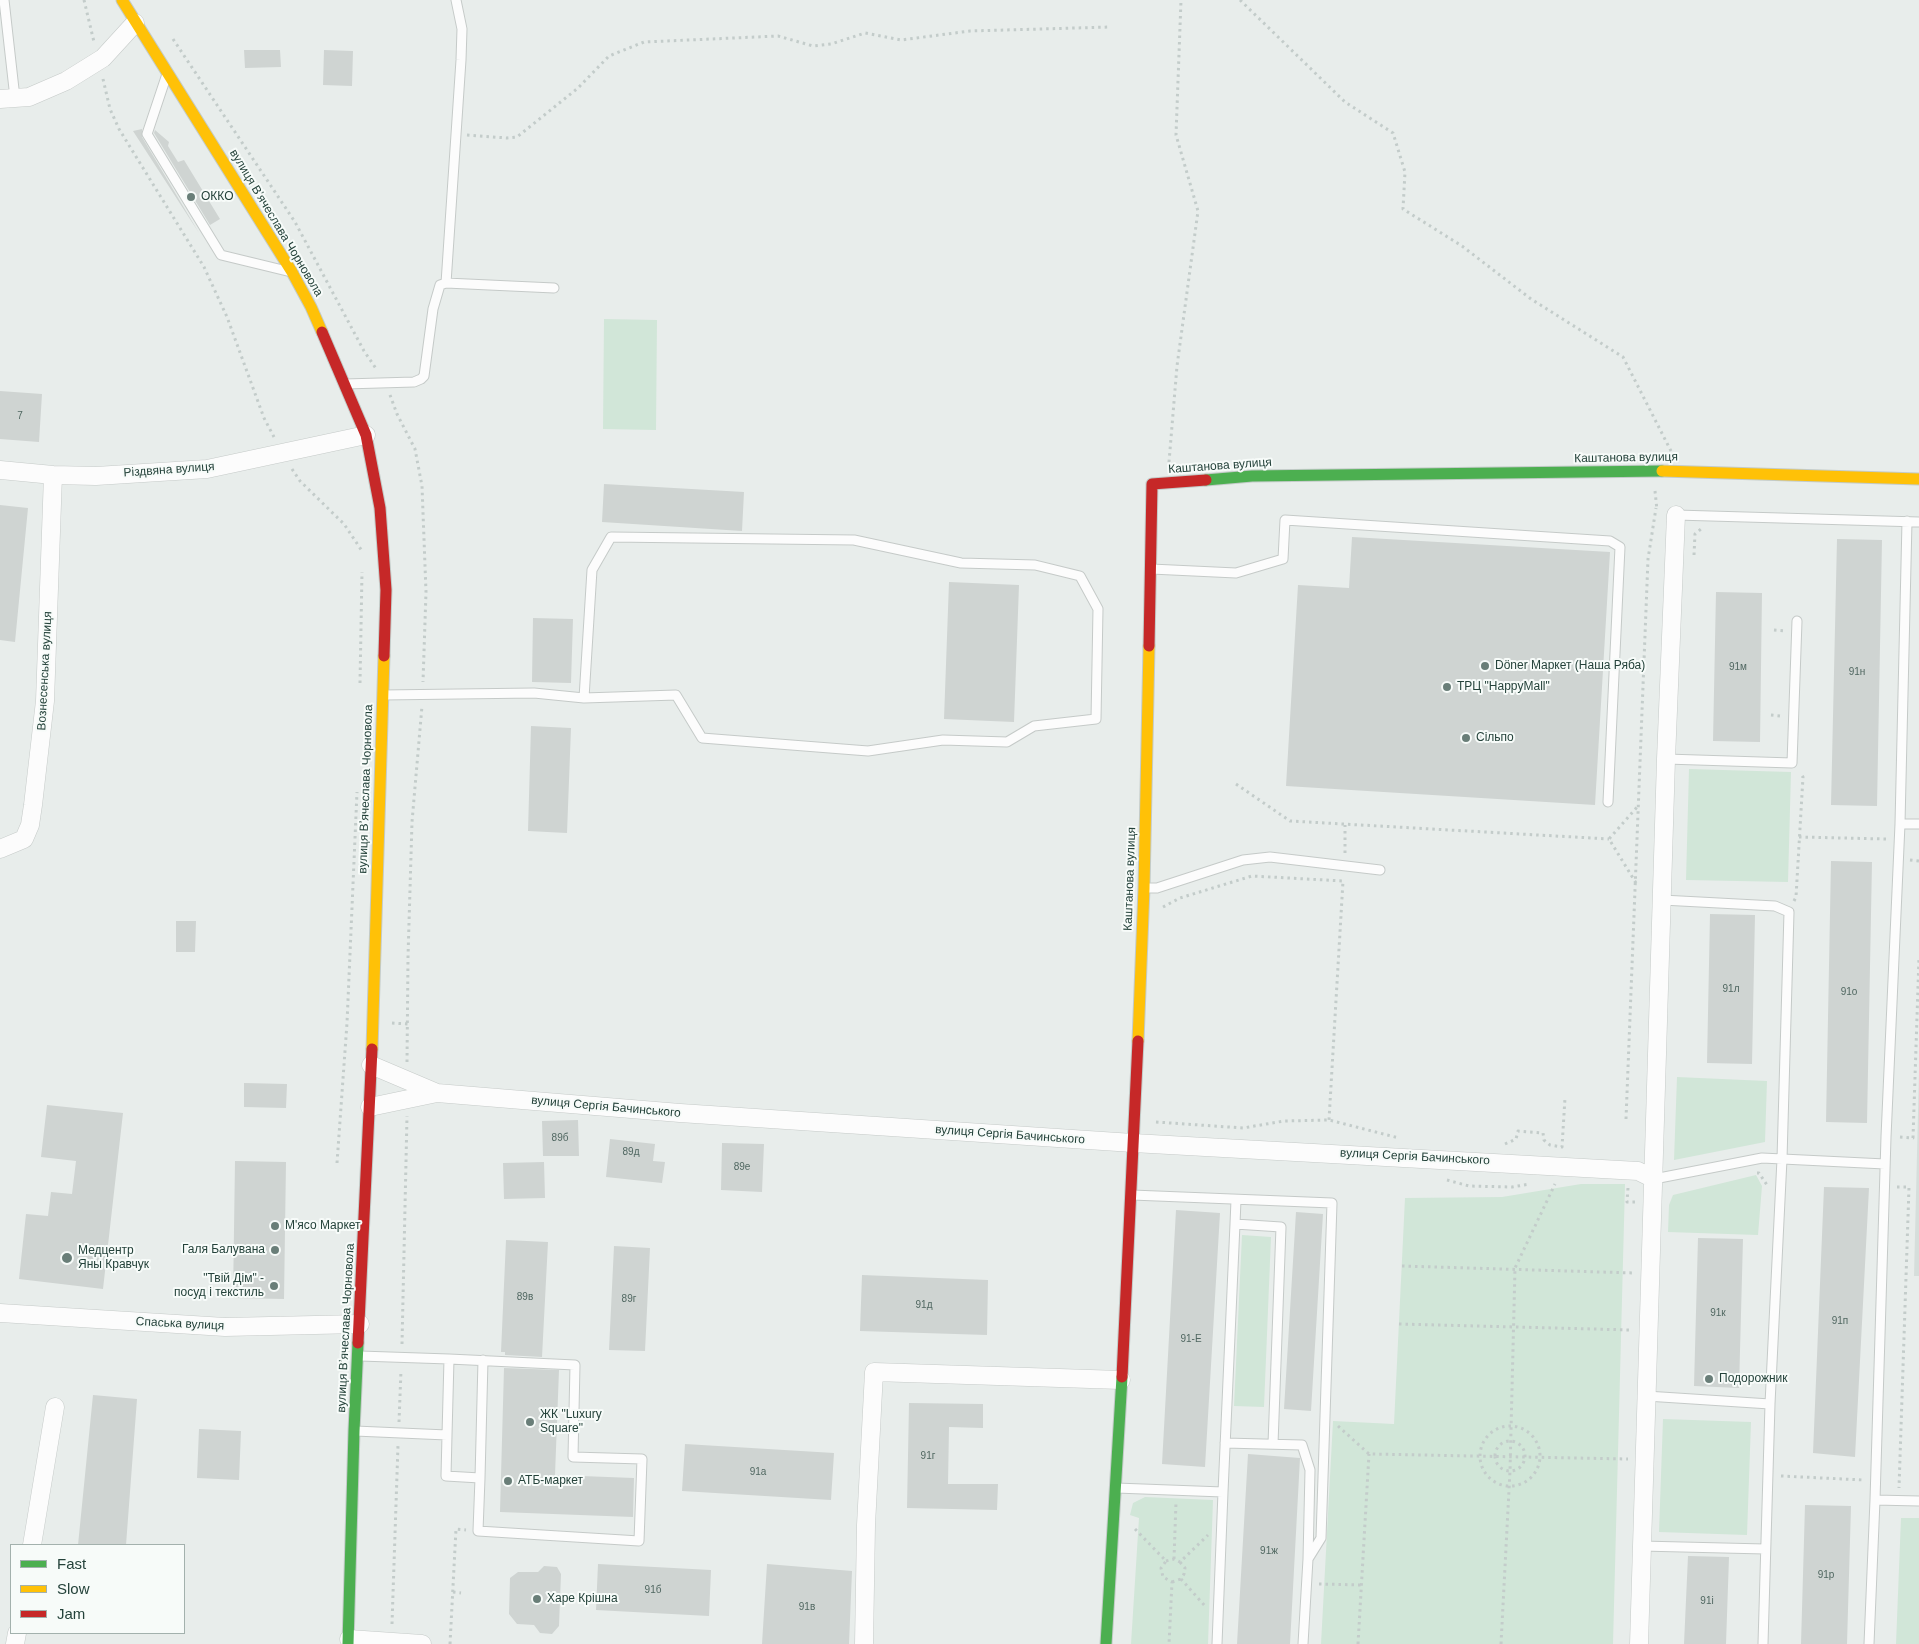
<!DOCTYPE html>
<html>
<head>
<meta charset="utf-8">
<style>
	body { margin:0 }
	#map { position:relative; width:1919px; height:1644px; overflow:hidden; background:#e8edeb; font-family:Helvetica,sans-serif }
	canvas { display:block }
	.legend { position:absolute; left:10px; top:1544px; width:175px; height:90px; box-sizing:border-box; background:#f7fbf9; border:1px solid #a3b1ad; margin:0; padding:6px 9px; list-style:none; font-size:15px; color:#24423a }
	.legend li { display:flex; align-items:center; gap:10px; height:25px }
	.legend b { width:25px; border:1px solid #a3b1ad }
</style>
</head>
<body>
<div id="map">
<canvas width="1919" height="1644"></canvas>
<ul class="legend">
<li><b style="height:6px;background:#4caf50"></b>Fast</li>
<li><b style="height:6px;background:#ffc107"></b>Slow</li>
<li><b style="height:6px;background:#c62828"></b>Jam</li>
</ul>
</div>
<script>
const c = document.querySelector('canvas').getContext('2d');
c.lineJoin = 'round';
function fillPath(path, color) { c.fillStyle = color; c.fill(path, 'evenodd'); }
const poly = rows => new Path2D(rows.map(r => 'M' + r).join(''));
function strokePath(path, color, width, dash) { c.strokeStyle = color; c.lineWidth = width; c.lineCap = dash ? 'butt' : 'round'; c.setLineDash(dash || []); c.stroke(path); }
function write(font, color, halo, rows, align = 'center') {
  c.font = font + ' Helvetica,sans-serif'; c.lineWidth = 4; c.setLineDash([]); c.textBaseline = 'middle'; c.strokeStyle = halo; c.fillStyle = color; for (const [text, x, y, turn = 0] of rows) {
    c.save(); c.translate(x, y); c.rotate((+turn || 0) * Math.PI / 180); c.textAlign = isNaN(turn) ? turn : align; if (halo) c.strokeText(text, 0, 0); c.fillText(text, 0, 0); c.restore();
  }
}
fillPath(poly([
	[1919,1072,1919,1276,1914,1276]
]), '#d6dedb');
fillPath(poly([
	[604,319,657,320,656,430,603,429],
	[1689,769,1791,772,1788,882,1686,880],
	[1677,1077,1767,1081,1765,1142,1674,1160],
	[1756,1175,1762,1186,1758,1235,1668,1232,1669,1205,1673,1195],
	[1581,1184,1625,1184,1613,1644,1321,1644,1333,1421,1394,1424,1405,1198,1502,1197],
	[1242,1235,1271,1237,1264,1407,1234,1406],
	[1663,1419,1751,1422,1747,1535,1659,1532],
	[1145,1497,1213,1500,1208,1644,1131,1644,1139,1518,1130,1515,1133,1503],
	[1901,1518,1919,1518,1919,1644,1896,1644]
]), '#d1e6d8');
fillPath(poly([
	[244,50,280,50,281,67,245,68],
	[324,50,353,51,352,86,323,85],
	[142,129,142,137,199,233,133,131],
	[155,130,169,142,168,146,178,162,184,160,220,219,210,225,154,133],
	[0,391,42,394,39,442,0,439],
	[604,484,744,492,742,531,602,522],
	[0,505,28,508,15,642,0,640],
	[1352,537,1610,552,1595,805,1286,786,1298,585,1349,588],
	[1837,539,1882,540,1877,806,1831,805],
	[949,582,1019,585,1014,722,944,719],
	[1716,592,1762,593,1760,742,1713,741],
	[533,618,573,619,571,683,532,682],
	[531,726,571,728,567,833,528,831],
	[1831,861,1872,862,1867,1123,1826,1122],
	[1710,914,1755,915,1752,1064,1707,1063],
	[176,921,196,921,195,952,176,952],
	[244,1083,287,1084,286,1108,244,1107],
	[47,1105,123,1113,103,1289,19,1279,26,1214,48,1216,51,1192,72,1194,76,1161,41,1157],
	[578,1120,579,1156,543,1156,542,1121],
	[610,1139,655,1144,653,1161,665,1162,662,1183,606,1177],
	[722,1143,764,1144,762,1192,721,1190],
	[235,1161,286,1162,284,1299,233,1298],
	[544,1162,545,1198,504,1199,503,1163],
	[1824,1187,1869,1188,1855,1457,1813,1453],
	[1176,1210,1220,1213,1205,1467,1162,1464],
	[1296,1212,1323,1214,1311,1411,1284,1409],
	[1698,1238,1743,1239,1739,1388,1694,1386],
	[506,1240,548,1242,542,1357,505,1355,505,1352,501,1352],
	[614,1246,650,1248,645,1351,609,1350],
	[862,1275,988,1280,987,1335,860,1331],
	[504,1368,559,1370,555,1475,634,1478,633,1517,500,1512],
	[93,1395,137,1399,126,1545,78,1545],
	[909,1403,983,1404,983,1428,949,1427,948,1484,998,1484,997,1510,907,1508],
	[199,1429,241,1431,239,1480,197,1478],
	[685,1444,834,1453,831,1500,682,1491],
	[1248,1454,1300,1458,1290,1644,1237,1644],
	[1805,1505,1851,1506,1847,1644,1801,1644],
	[1688,1556,1729,1557,1726,1644,1684,1644],
	[598,1564,711,1570,709,1616,596,1610],
	[767,1564,852,1571,849,1644,762,1644],
	[544,1566,557,1567,561,1574,559,1626,552,1634,540,1633,534,1625,517,1624,509,1614,510,1578,518,1572,538,1572]
]), '#cfd4d2');
const lane = poly([
	[4,0,15,98],
	[166,77,147,134,221,255,287,271],
	[446,283,461,60,462,29,456,0],
	[345,384,414,382,421,379,424,376,433,309,440,285,446,283,554,288],
	[1676,515,1919,522],
	[1151,569,1236,573,1283,559,1285,520,1610,541,1620,547,1608,802],
	[383,695,534,693,584,698,592,570,611,537,854,540,961,563,1035,565,1080,576,1098,609,1096,719,1034,726,1007,742,943,740,868,751,702,738,676,695,584,698],
	[1666,759,1792,763,1797,621],
	[1900,824,1919,824],
	[1144,888,1157,888,1243,860,1270,857,1380,870],
	[1662,900,1775,906,1789,912,1782,1159,1770,1404,1763,1644],
	[1654,1179,1762,1158,1885,1164],
	[1132,1195,1332,1203,1321,1538,1308,1559,1303,1644],
	[1236,1200,1235,1224,1281,1227,1273,1444],
	[360,1356,449,1359],
	[1646,1396,1770,1404],
	[355,1431,447,1435,449,1359,575,1365,573,1457,642,1459,639,1541,478,1531,480,1478],
	[447,1435,446,1476,480,1478,483,1360],
	[1225,1443,1302,1445,1310,1470,1308,1559],
	[1116,1488,1223,1492,1217,1644],
	[1223,1492,1235,1224],
	[1875,1500,1919,1501],
	[1641,1546,1765,1549],
	[1869,1644,1875,1500,1886,1137,1900,824,1907,521]
]);
const street = poly([
	[0,99,29,97,66,81,103,58,135,23],
	[0,470,53,475,96,476,207,469,366,435],
	[0,849,24,839,30,825,33,805,45,701,53,475],
	[371,1065,437,1093,680,1113,1133,1143,1638,1171,1654,1179],
	[370,1107,437,1093],
	[0,1313,225,1327,360,1324],
	[32,1545,55,1407],
	[349,1639,422,1644],
	[15,1644,17,1633],
	[864,1644,866,1525,874,1372,1121,1380],
	[1639,1644,1666,759,1676,515]
]);
const fast = poly([
	[1206,480,1252,476,1662,471],
	[348,1644,354,1431,358,1343],
	[1106,1644,1122,1377]
]);
const slow = poly([
	[122,0,292,272,311,307,322,332],
	[1662,471,1919,479],
	[1138,1041,1144,888,1149,646],
	[372,1049,384,656]
]);
const jam = poly([
	[322,332,366,435,380,508,386,590,384,656],
	[1149,646,1152,484,1206,480],
	[358,1343,372,1049],
	[1122,1377,1138,1041]
]);
strokePath(lane, '#c5cac8', 11);
strokePath(street, '#c5cac8', 19);
strokePath(fast, '#c3cbc8', 13);
strokePath(slow, '#c3cbc8', 13);
strokePath(jam, '#c3cbc8', 13);
strokePath(poly([
	[84,0,94,42],
	[1240,0,1345,102,1393,133,1405,172,1403,209,1462,246,1531,299,1623,357,1671,451],
	[173,39,295,222,364,351,377,370],
	[103,79,110,109,119,129,204,267,227,317,264,418,274,437],
	[467,135,507,138,517,137,578,88,609,56,644,42,778,36,813,46,831,44,865,33,901,40,970,31,1111,27],
	[390,395,397,414,415,449,422,486,426,592,423,682],
	[1169,462,1177,366,1198,211,1176,135,1181,0],
	[292,469,300,481,344,524,362,551],
	[1655,491,1657,510],
	[1694,555,1695,534,1701,529],
	[1774,630,1785,631],
	[360,683,362,572],
	[1771,715,1781,716],
	[1236,784,1290,821,1609,839],
	[1799,837,1886,839],
	[1345,853,1345,825],
	[1910,860,1919,861],
	[1636,883,1609,839,1638,806],
	[1794,901,1796,897,1803,777,1800,773],
	[1163,907,1180,898,1252,876,1343,881,1329,1120],
	[392,1023,408,1024],
	[407,1062,408,957,412,822,422,706],
	[1626,1119,1648,559,1656,508],
	[1156,1122,1243,1128,1284,1121,1329,1120,1399,1138],
	[1900,1137,1913,1138,1919,957],
	[1505,1144,1516,1139,1518,1131,1543,1133,1544,1140,1550,1145,1562,1147,1565,1098],
	[337,1163,347,1023,357,792],
	[1757,1173,1759,1173,1767,1185],
	[1447,1180,1469,1186,1512,1187,1530,1184],
	[1897,1187,1909,1187,1899,1488],
	[1628,1188,1627,1202,1635,1202],
	[1402,1266,1634,1273],
	[1399,1324,1631,1330],
	[402,1344,407,1116],
	[399,1422,401,1370],
	[1338,1426,1369,1454,1628,1459],
	'1480 1456a30 30 0 1 1 60 0a30 30 0 1 1-60 0Z',
	'1495 1456a15 15 0 1 1 30 0a15 15 0 1 1-30 0Z',
	[1781,1476,1864,1480],
	[1135,1529,1166,1561,1161,1568,1163,1577,1172,1582,1169,1644],
	[1174,1559,1176,1502],
	[1166,1561,1174,1559,1180,1562,1208,1535],
	[1180,1562,1185,1568,1184,1574,1181,1579,1205,1606],
	[1172,1582,1181,1579],
	[1319,1584,1361,1585],
	[453,1592,461,1593],
	[392,1624,398,1445],
	[450,1644,456,1529,466,1530],
	[1358,1644,1369,1454],
	[1501,1644,1510,1471,1515,1268,1555,1184]
]), '#c3ccca', 3, [2.5, 4]);
strokePath(lane, '#fcfcfc', 9);
strokePath(street, '#fcfcfc', 18);
strokePath(fast, '#4caf50', 11);
strokePath(slow, '#ffc107', 11);
strokePath(jam, '#c62828', 11);
for (const [x, y, r, color] of [
	[191,197,5,"#697e78"],
	[1485,666,5,"#697e78"],
	[1447,687,5,"#697e78"],
	[1466,738,5,"#697e78"],
	[275,1226,5,"#697e78"],
	[275,1250,5,"#697e78"],
	[67,1258,6,"#697e78"],
	[274,1286,5,"#697e78"],
	[1709,1379,5,"#697e78"],
	[530,1422,5,"#697e78"],
	[508,1481,5,"#697e78"],
	[537,1599,5,"#697e78"]
]) { const dot = new Path2D(); dot.arc(x, y, r, 0, 2 * Math.PI); c.fillStyle = color; c.fill(dot); strokePath(dot, '#f7fbf9', 2); }
write('10px', '#506761', null, [
	["7",20,416],
	["91м",1738,667],
	["91н",1857,672],
	["91л",1731,989],
	["91о",1849,992],
	["89б",560,1138],
	["89д",631,1152],
	["89е",742,1167],
	["89в",525,1297],
	["89г",629,1299],
	["91д",924,1305],
	["91к",1718,1313],
	["91п",1840,1321],
	["91-Е",1191,1339],
	["91г",928,1456],
	["91а",758,1472],
	["91ж",1269,1551],
	["91р",1826,1575],
	["91б",653,1590],
	["91і",1707,1601],
	["91в",807,1607]
]);
write('12px', '#24423a', '#f7fbf9', [
	["ОККО",201,197],
	["Döner Maркет (Наша Ряба)",1495,666],
	["ТРЦ \"HappyMall\"",1457,687],
	["Сільпо",1476,738],
	["М'ясо Маркет",285,1226],
	["Галя Балувана",265,1250,"right"],
	["Медцентр",78,1251],
	["Яны Кравчук",78,1265],
	["\"Твій Дім\" -",264,1279,"right"],
	["посуд і текстиль",264,1293,"right"],
	["Подорожник",1719,1379],
	["ЖК \"Luxury",540,1415],
	["Square\"",540,1429],
	["АТБ-маркет",518,1481],
	["Харе Крішна",547,1599]
], 'left');
write('12px', '#24423a', '#f7fbf9', [
	["вулиця Вʼячеслава Чорновола",276,223,59],
	["Каштанова вулиця",1626,458,-1],
	["Каштанова вулиця",1220,466,-4],
	["Різдвяна вулиця",169,470,-4],
	["Вознесенська вулиця",45,671,-87],
	["вулиця Вʼячеслава Чорновола",366,789,-88],
	["Каштанова вулиця",1130,879,-88],
	["вулиця Сергія Бачинського",606,1107,5],
	["вулиця Сергія Бачинського",1010,1135,4],
	["вулиця Сергія Бачинського",1415,1157,3],
	["Спаська вулиця",180,1324,3],
	["вулиця Вʼячеслава Чорновола",346,1328,-87]
]);
</script>
</body>
</html>
